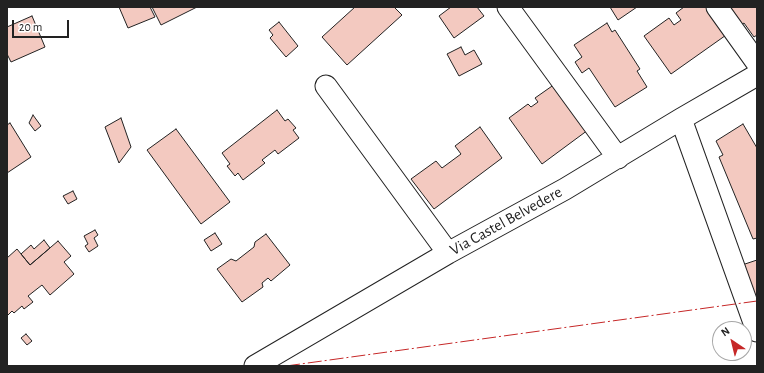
<!DOCTYPE html>
<html>
<head>
<meta charset="utf-8">
<style>
	body { margin:0 }
	#map { position:relative; width:764px; height:373px; overflow:hidden; background:#fff; font-family:"Alegreya Sans",sans-serif }
	canvas { display:block }
	.frame { position:absolute; inset:0; border:8px solid #222; pointer-events:none }
	.north { position:absolute; left:712px; top:321px; width:40px; height:40px; box-sizing:border-box; background:#fff; border:1px solid #a7a7a7; border-radius:50%; rotate:325deg; font-size:11px; font-weight:700; line-height:16px; text-align:center; color:#222 }
	.north::after { content:''; display:block; margin:auto; width:14px; height:18px; background:#c62828; clip-path:polygon(50% 0,100% 100%,50% 72%,0 100%) }
	.scale { position:absolute; left:12px; top:20px; width:57px; height:18px; box-sizing:border-box; border:2px solid #222; border-top:0; padding-left:5px; font-size:12px; line-height:14px; white-space:nowrap; color:#222; -webkit-text-stroke:3px #fff; paint-order:stroke }
</style>
</head>
<body>
<div id="map">
<canvas width="764" height="373"></canvas>
<div class="frame"></div>
<div class="north">N</div>
<div class="scale">20 m</div>
</div>
<script>
const c = document.querySelector('canvas').getContext('2d');
c.lineJoin = 'round';
function fillPath(path, color) { c.fillStyle = color; c.fill(path, 'evenodd'); }
const poly = rows => new Path2D(rows.map(r => 'M' + r).join(''));
function strokePath(path, color, width, dash) { c.strokeStyle = color; c.lineWidth = width; c.lineCap = dash ? 'butt' : 'round'; c.setLineDash(dash || []); c.stroke(path); }
function write(font, color, halo, rows, align = 'center') {
  c.font = font + ' "Alegreya Sans",sans-serif'; c.lineWidth = 3; c.setLineDash([]); c.textBaseline = 'middle'; c.strokeStyle = halo; c.fillStyle = color; for (const [text, x, y, turn = 0] of rows) {
    c.save(); c.translate(x, y); c.rotate((+turn || 0) * Math.PI / 180); c.textAlign = isNaN(turn) ? turn : align; if (halo) c.strokeText(text, 0, 0); c.fillText(text, 0, 0); c.restore();
  }
}
const building = poly([
	[119,7,150,7,155,17,128,28,119,7],
	[152,7,197,7,161,25,152,7],
	[355,7,394,7,402,15,347,65,322,37,355,7],
	[451,7,477,7,484,16,454,38,439,16,451,7],
	[610,7,637,7,618,20,610,7],
	[684,7,710,7,729,33,671,74,644,36,669,18,674,25,681,20,676,13,684,7],
	[729,7,757,7,757,35,754,37,744,23,741,25,729,7],
	[32,16,45,47,11,62,7,54,7,27,32,16],
	[279,22,298,46,286,57,270,38,273,35,269,30,279,22],
	[607,23,612,32,615,30,640,69,637,71,647,87,615,107,589,68,582,73,575,62,582,57,574,45,607,23],
	[461,47,465,55,474,50,482,64,459,76,447,54,461,47],
	[555,84,588,130,542,164,509,118,528,104,531,107,538,102,535,98,555,84],
	[277,110,285,121,288,119,296,128,293,130,299,138,278,154,275,150,262,160,265,163,243,180,238,173,235,176,227,166,230,164,222,153,277,110],
	[33,115,41,126,35,131,29,123,33,115],
	[121,118,131,147,119,163,105,127,121,118],
	[10,123,31,157,7,173,7,125,10,123],
	[743,124,757,148,757,238,753,239,719,157,723,155,716,141,743,124],
	[480,127,502,158,434,209,411,179,436,161,442,168,461,154,455,146,480,127],
	[176,129,230,202,201,224,147,150,176,129],
	[73,191,77,199,68,204,63,196,73,191],
	[95,230,98,235,94,238,98,246,89,252,85,246,88,244,84,236,95,230],
	[215,233,222,244,211,251,204,240,215,233],
	[266,234,290,265,271,281,268,278,262,283,263,287,242,302,217,269,231,259,236,261,254,247,255,242,266,234],
	[44,240,50,248,30,265,21,254,31,245,34,249,44,240],
	[58,241,71,256,64,262,74,274,50,295,42,285,28,296,33,302,24,309,22,306,14,313,12,311,7,316,7,258,17,249,30,265,58,241],
	[757,260,757,298,756,299,742,265,757,260],
	[26,334,32,341,27,345,21,338,26,334]
]);
fillPath(building, '#f3c9c0');
strokePath(building, '#222', 1);
const minor = poly([
	[508,7,618,158],
	[717,7,757,63],
	[326,86,448,253],
	[681,119,757,331],
	[255,366,448,253,565,189,681,119,757,75]
]);
strokePath(minor, '#222', 23);
strokePath(minor, '#fff', 21);
strokePath(poly([
	[286,366,757,301]
]), '#c62828', 1, [14, 3, 2, 3]);
write('16px', '#222', '#fff', [
	["Via Castel Belvedere",506,221,-29]
]);
</script>
</body>
</html>
